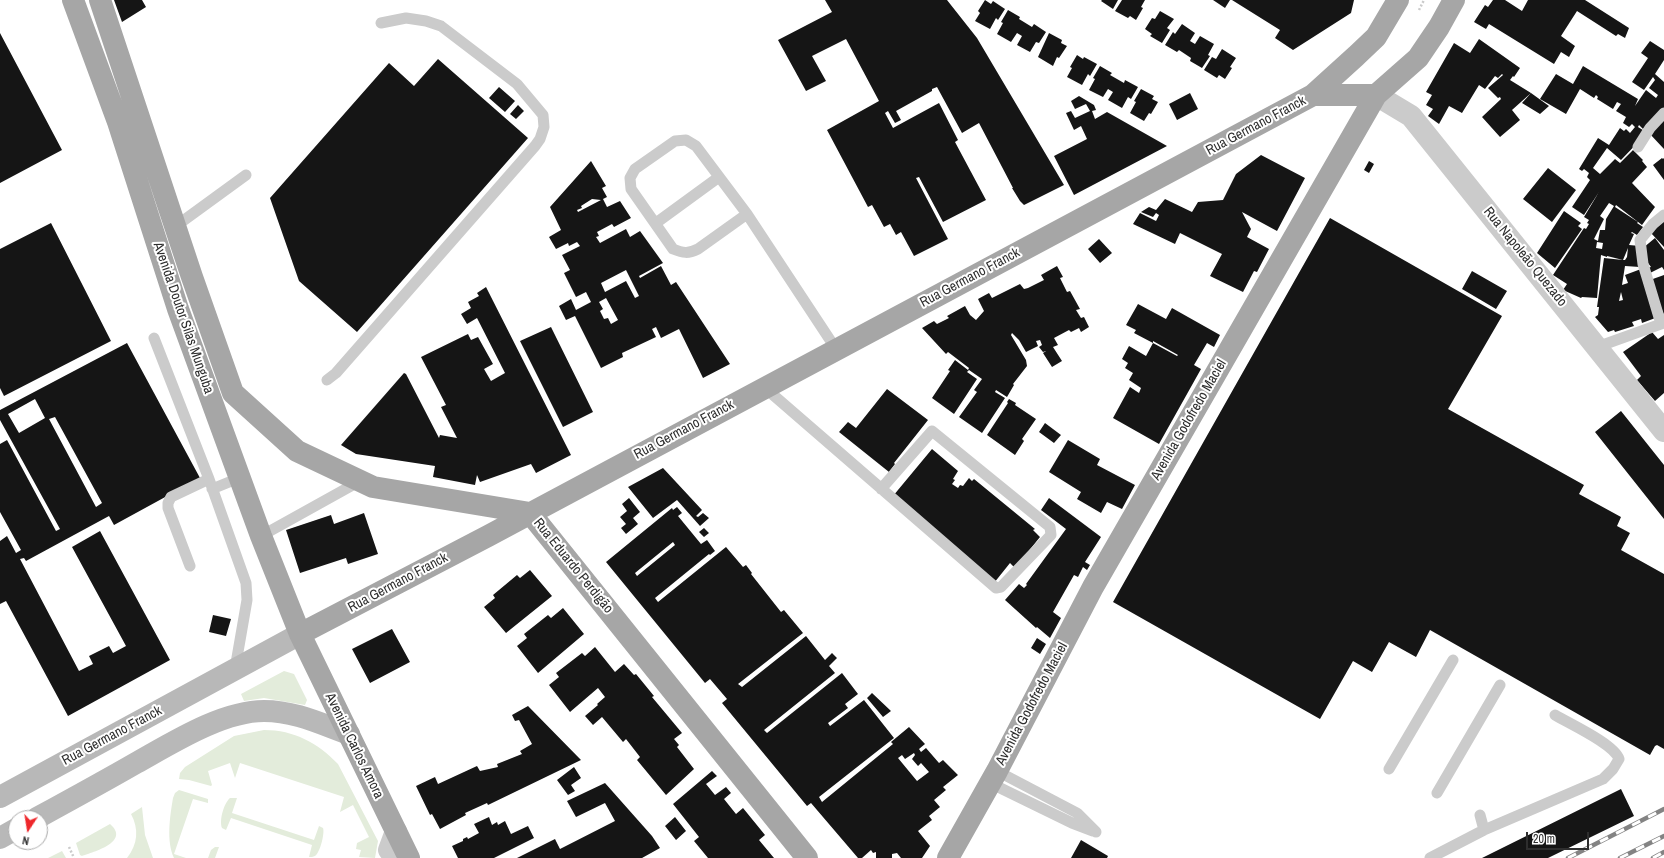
<!DOCTYPE html>
<meta charset="utf-8">
<style>
body{margin:0}
#map{position:relative;width:1664px;height:858px;overflow:hidden;background:#fff;font-family:"Archivo Narrow",sans-serif}
canvas{display:block}
.north{position:absolute;left:8px;top:810px;width:40px;height:40px;box-sizing:border-box;background:#fff;border:1px solid #ababab;border-radius:50%;rotate:192deg;font-size:11px;font-weight:700;line-height:16px;text-align:center;color:#2e2e2e}
.north::after{content:'';display:block;margin:auto;width:14px;height:18px;background:#ee272b;clip-path:polygon(50% 0,100% 100%,50% 72%,0 100%)}
.scale{position:absolute;left:1526px;top:832px;width:63px;height:18px;box-sizing:border-box;border:2px solid #2e2e2e;border-top:0;padding-left:5px;font-size:12px;line-height:14px;white-space:nowrap;color:#2e2e2e;-webkit-text-stroke:3px #fff;paint-order:stroke}
</style>
<div id="map">
<canvas width="1664" height="858"></canvas>
<div class="north">N</div>
<div class="scale">20 m</div>
</div>
<script>
const ctx = document.querySelector('canvas').getContext('2d');
ctx.lineJoin = 'round';
function fill(path, color) { ctx.fillStyle = color; ctx.fill(path, 'evenodd'); }
function strokePath(path, color, width, dash) { ctx.strokeStyle = color; ctx.lineWidth = width; ctx.lineCap = dash ? 'butt' : 'round'; ctx.setLineDash(dash || []); ctx.stroke(path); }
function label(font, color, halo, rows, align = 'center') {
  ctx.font = font + ' "Archivo Narrow",sans-serif'; ctx.lineWidth = 4; ctx.setLineDash([]); ctx.textBaseline = 'middle'; ctx.strokeStyle = halo; ctx.fillStyle = color; for (const [text, x, y, turn = 0] of rows) {
    ctx.save(); ctx.translate(x, y); ctx.rotate((+turn || 0) * Math.PI / 180); ctx.textAlign = isNaN(turn) ? turn : align; if (halo) ctx.strokeText(text, 0, 0); ctx.fillText(text, 0, 0); ctx.restore();
  }
}
fill(new Path2D(`
 M 284,671 L 294,674 L 307,700 L 305,705 L 264,698 L 244,701 L 241,694 Z
 M 264,730 C 294,730 318,743 338,764 L 378,841 L 375,858 L 359,857 L 361,850 L 356,849 L 357,843 L 369,837 L 353,805 L 340,812 L 344,797 L 240,763 L 235,778 L 230,763 L 208,771 L 212,785 L 211,786 L 189,780 L 179,779 L 180,773 L 185,767 L 234,736 Z
 M 179,790 L 208,799 L 208,803 L 193,799 L 174,854 L 186,858 L 174,858 C 166,841 170,816 173,798 L 175,793 Z
 M 230,798 L 237,798 L 232,813 L 314,840 L 319,826 L 323,828 C 325,833 320,853 315,856 C 313,857 311,857 309,857 L 312,845 L 231,818 L 226,830 L 222,828 C 219,820 224,803 230,798 Z
 M 142,807 L 145,835 L 153,858 L 127,858 C 138,844 139,829 131,814 Z
 M 110,824 C 131,842 93,852 82,856 L 80,855 L 76,843 Z
 M 215,847 L 219,847 L 215,858 L 208,858 L 211,850 Z
 M 62,851 L 66,858 L 48,858 Z`), '#e3ecdb');
fill(new Path2D(`
 M 114,0 L 142,0 L 146,7 L 122,22 Z
 M 825,0 L 947,0 L 977,38 L 1064,185 L 1024,205 L 1020,201 L 1012,188 L 1013,188 L 979,123 L 962,133 L 937,87 L 932,89 L 932,91 L 896,111 L 901,120 L 895,123 L 888,111 L 885,113 L 893,128 L 939,103 L 958,140 L 955,142 L 986,200 L 943,222 L 919,177 L 916,178 L 948,239 L 914,256 L 901,232 L 896,235 L 890,224 L 884,227 L 872,205 L 868,207 L 827,130 L 879,101 L 846,39 L 812,56 L 826,81 L 806,91 L 778,40 L 832,12 Z
 M 985,0 L 991,4 L 993,1 L 1005,9 L 998,20 L 996,18 L 990,29 L 975,21 L 980,13 L 978,11 Z
 M 1102,0 L 1118,0 L 1113,9 L 1101,1 Z
 M 1122,0 L 1145,0 L 1141,7 L 1143,8 L 1136,20 L 1130,16 L 1128,18 L 1115,11 Z
 M 1213,0 L 1230,0 L 1225,8 Z
 M 1232,0 L 1354,0 L 1351,13 L 1293,50 L 1275,38 L 1280,30 Z
 M 1493,0 L 1505,0 L 1522,11 L 1528,0 L 1585,0 L 1629,28 L 1625,38 L 1618,34 L 1616,36 L 1577,11 L 1561,36 L 1575,46 L 1569,57 L 1561,52 L 1554,64 L 1489,24 L 1486,29 L 1474,22 L 1485,5 L 1488,7 Z
 M 1008,10 L 1020,17 L 1019,19 L 1032,27 L 1034,24 L 1046,32 L 1039,43 L 1036,42 L 1030,52 L 1017,45 L 1022,36 L 1017,33 L 1011,42 L 997,34 L 1003,23 L 1001,22 Z
 M 1160,11 L 1174,19 L 1167,28 L 1170,30 L 1162,43 L 1150,36 L 1152,34 L 1145,29 L 1152,18 L 1155,19 Z
 M 1182,24 L 1195,33 L 1190,41 L 1195,44 L 1200,36 L 1214,44 L 1208,55 L 1210,56 L 1202,68 L 1190,61 L 1191,58 L 1179,50 L 1177,52 L 1165,45 L 1173,32 L 1175,34 Z
 M 0,33 L 62,150 L 0,183 Z
 M 1049,33 L 1062,40 L 1061,43 L 1067,46 L 1059,58 L 1057,57 L 1053,66 L 1038,57 Z
 M 1479,39 L 1520,68 L 1514,77 L 1513,76 L 1510,80 L 1531,93 L 1512,110 L 1520,120 L 1500,137 L 1482,117 L 1501,99 L 1500,97 L 1498,98 L 1488,88 L 1503,75 L 1502,74 L 1498,78 L 1495,76 L 1485,89 L 1479,85 L 1462,113 L 1449,106 L 1439,124 L 1428,116 L 1433,109 L 1426,105 L 1432,95 L 1426,92 L 1454,43 L 1470,53 Z
 M 1650,41 L 1664,50 L 1664,60 L 1655,74 L 1664,82 L 1664,109 L 1643,129 L 1639,125 L 1638,127 L 1646,132 L 1644,136 L 1621,160 L 1607,148 L 1593,168 L 1600,174 L 1615,159 L 1620,163 L 1633,150 L 1643,160 L 1642,161 L 1647,167 L 1632,183 L 1655,207 L 1642,225 L 1616,205 L 1615,207 L 1638,222 L 1637,223 L 1643,227 L 1637,235 L 1632,232 L 1631,233 L 1634,234 L 1629,245 L 1640,246 L 1640,267 L 1625,266 L 1622,285 L 1628,283 L 1625,275 L 1641,269 L 1658,317 L 1642,323 L 1641,319 L 1632,322 L 1634,326 L 1615,332 L 1614,330 L 1608,332 L 1595,317 L 1598,315 L 1599,307 L 1597,307 L 1604,258 L 1623,260 L 1607,256 L 1607,257 L 1601,255 L 1597,298 L 1582,297 L 1581,298 L 1563,290 L 1567,284 L 1553,275 L 1584,228 L 1586,229 L 1589,224 L 1587,223 L 1589,220 L 1584,217 L 1599,192 L 1584,215 L 1572,207 L 1590,180 L 1587,177 L 1589,173 L 1584,169 L 1582,171 L 1579,169 L 1598,138 L 1609,145 L 1620,128 L 1624,131 L 1626,129 L 1630,133 L 1635,127 L 1632,124 L 1629,127 L 1623,123 L 1626,117 L 1616,111 L 1621,104 L 1617,102 L 1613,109 L 1597,99 L 1598,97 L 1596,95 L 1594,98 L 1580,89 L 1566,114 L 1540,99 L 1556,74 L 1573,84 L 1583,66 L 1638,99 L 1635,106 L 1646,90 L 1656,98 L 1658,95 L 1649,88 L 1655,80 L 1653,77 L 1644,90 L 1632,82 L 1648,58 L 1641,53 ZM 1609,203 L 1614,206 L 1606,219 L 1605,230 L 1600,230 L 1598,241 L 1594,239 L 1604,219 L 1600,216 ZM 1597,242 L 1603,243 L 1602,249 L 1596,248 ZM 1628,248 L 1627,257 L 1625,260 L 1623,260 ZM 1621,292 L 1623,300 L 1619,301 Z
 M 1222,49 L 1236,58 L 1230,67 L 1232,68 L 1225,79 L 1219,75 L 1217,78 L 1204,70 L 1212,57 L 1216,59 Z
 M 1077,55 L 1083,59 L 1084,57 L 1097,64 L 1090,76 L 1088,74 L 1082,85 L 1067,77 L 1072,68 L 1070,67 Z
 M 438,59 L 528,138 L 357,332 L 299,281 L 270,198 L 389,63 L 414,86 Z
 M 1100,66 L 1112,73 L 1110,75 L 1124,83 L 1125,80 L 1138,87 L 1131,99 L 1128,97 L 1122,108 L 1108,100 L 1113,92 L 1108,89 L 1103,97 L 1089,90 L 1095,79 L 1093,78 Z
 M 499,87 L 515,101 L 505,112 L 489,98 Z
 M 1141,89 L 1154,96 L 1152,99 L 1158,102 L 1151,114 L 1149,113 L 1144,121 L 1130,113 L 1136,102 L 1134,101 Z
 M 1190,93 L 1198,109 L 1177,120 L 1169,104 Z
 M 1531,93 L 1549,106 L 1540,114 L 1522,103 Z
 M 1079,96 L 1094,105 L 1096,110 L 1092,111 L 1095,119 L 1107,112 L 1167,146 L 1074,195 L 1054,156 L 1087,139 L 1081,126 L 1074,130 L 1066,113 L 1071,111 L 1075,118 L 1090,111 L 1086,104 L 1075,109 L 1071,101 Z
 M 518,105 L 524,111 L 516,119 L 510,114 Z
 M 1664,117 L 1664,149 L 1649,133 Z
 M 1261,155 L 1305,178 L 1277,231 L 1242,212 L 1251,229 L 1247,237 L 1269,249 L 1257,272 L 1254,271 L 1243,292 L 1210,276 L 1222,254 L 1180,233 L 1175,244 L 1133,224 L 1140,213 L 1156,221 L 1159,215 L 1156,213 L 1153,217 L 1141,212 L 1149,207 L 1156,210 L 1165,199 L 1192,212 L 1198,202 L 1223,200 L 1236,174 Z
 M 1662,158 L 1663,159 L 1664,158 L 1664,180 L 1653,165 Z
 M 591,161 L 606,186 L 602,188 L 607,197 L 603,199 L 607,207 L 620,201 L 631,218 L 614,227 L 612,224 L 597,232 L 599,236 L 596,237 L 600,243 L 626,229 L 630,237 L 640,231 L 663,263 L 639,276 L 640,278 L 661,266 L 671,285 L 676,282 L 730,364 L 703,378 L 679,329 L 661,338 L 656,327 L 652,329 L 656,337 L 622,353 L 623,357 L 601,368 L 575,316 L 566,320 L 559,306 L 571,299 L 576,310 L 591,302 L 586,292 L 576,297 L 564,273 L 570,270 L 562,255 L 580,246 L 577,242 L 569,246 L 568,243 L 556,249 L 549,237 L 561,230 L 550,207 ZM 592,199 L 601,200 L 578,212 L 577,210 L 582,208 L 581,206 ZM 626,270 L 639,296 L 635,298 L 626,281 L 605,292 L 601,283 ZM 606,298 L 618,320 L 611,324 L 608,318 L 604,319 L 600,311 L 603,309 L 599,302 Z
 M 1369,161 L 1374,164 L 1369,173 L 1364,170 Z
 M 1548,168 L 1576,190 L 1552,222 L 1523,199 Z
 M 1564,211 L 1581,223 L 1578,226 L 1582,229 L 1555,268 L 1537,253 Z
 M 1330,218 L 1502,316 L 1448,409 L 1584,485 L 1579,494 L 1621,517 L 1617,526 L 1630,533 L 1621,550 L 1664,574 L 1664,749 L 1657,745 L 1655,746 L 1650,755 L 1430,630 L 1416,657 L 1389,642 L 1372,672 L 1353,661 L 1320,719 L 1113,602 Z
 M 1664,221 L 1664,247 L 1651,233 Z
 M 51,223 L 111,341 L 4,396 L 0,388 L 0,249 Z
 M 1655,238 L 1664,250 L 1664,270 L 1662,267 L 1648,274 L 1647,268 L 1651,267 L 1645,259 L 1643,248 Z
 M 1099,239 L 1112,253 L 1100,263 L 1088,249 Z
 M 1057,266 L 1063,277 L 1060,278 L 1067,292 L 1070,291 L 1080,309 L 1076,310 L 1081,318 L 1084,317 L 1089,327 L 1081,332 L 1079,328 L 1071,332 L 1069,330 L 1054,338 L 1058,345 L 1053,347 L 1062,361 L 1052,367 L 1043,353 L 1046,351 L 1043,352 L 1039,347 L 1042,345 L 1040,340 L 1036,341 L 1038,346 L 1026,352 L 1019,340 L 1012,333 L 1011,335 L 1026,360 L 1027,366 L 1013,384 L 1014,385 L 1007,397 L 996,390 L 995,392 L 1005,398 L 982,433 L 959,417 L 977,392 L 974,390 L 982,379 L 969,370 L 967,372 L 977,379 L 954,414 L 932,398 L 950,371 L 948,370 L 955,360 L 968,370 L 969,368 L 948,352 L 946,354 L 922,328 L 934,321 L 937,324 L 949,318 L 947,316 L 965,306 L 970,315 L 976,320 L 984,311 L 978,299 L 989,293 L 992,298 L 1020,284 L 1024,289 L 1028,288 L 1044,280 L 1041,275 Z
 M 1472,271 L 1507,291 L 1496,309 L 1462,289 Z
 M 1664,275 L 1664,315 L 1650,280 Z
 M 486,287 L 571,455 L 536,473 L 531,464 L 480,482 L 477,475 L 475,485 L 433,477 L 435,466 L 356,454 L 341,445 L 404,373 L 406,374 L 439,438 L 440,435 L 457,438 L 441,407 L 446,405 L 421,357 L 468,334 L 471,340 L 478,337 L 493,364 L 484,369 L 491,381 L 505,373 L 477,318 L 467,324 L 461,314 L 471,308 L 468,302 L 479,296 L 477,293 Z
 M 1138,304 L 1166,319 L 1172,308 L 1220,335 L 1214,347 L 1207,343 L 1194,365 L 1201,369 L 1159,444 L 1113,418 L 1130,387 L 1139,393 L 1141,388 L 1129,380 L 1133,373 L 1125,368 L 1128,363 L 1122,359 L 1129,346 L 1146,356 L 1153,343 L 1177,356 L 1178,355 L 1153,341 L 1153,343 L 1134,333 L 1136,330 L 1126,325 Z
 M 551,327 L 593,412 L 563,427 L 520,341 Z
 M 1652,332 L 1658,339 L 1664,335 L 1664,393 L 1655,401 L 1637,380 L 1641,376 L 1623,352 Z
 M 127,343 L 200,478 L 114,525 L 109,516 L 26,561 L 24,558 L 20,559 L 79,671 L 93,664 L 89,656 L 109,646 L 113,653 L 126,646 L 72,547 L 100,531 L 170,660 L 68,716 L 6,601 L 0,604 L 0,541 L 7,536 L 16,553 L 21,550 L 0,512 L 0,444 L 7,440 L 56,531 L 60,529 L 0,420 L 0,410 ZM 35,399 L 45,418 L 19,433 L 8,414 ZM 55,417 L 102,503 L 96,507 L 49,419 Z
 M 887,389 L 928,420 L 894,463 L 895,464 L 889,472 L 839,432 L 848,422 L 856,428 Z
 M 1009,399 L 1016,403 L 1015,405 L 1036,419 L 1022,439 L 1024,441 L 1015,455 L 987,435 L 1008,403 L 1007,402 Z
 M 1621,411 L 1664,465 L 1664,519 L 1595,432 Z
 M 1045,423 L 1061,435 L 1054,443 L 1039,432 Z
 M 1068,440 L 1100,459 L 1097,465 L 1135,485 L 1122,509 L 1107,502 L 1101,513 L 1077,499 L 1081,492 L 1049,472 Z
 M 932,449 L 958,471 L 953,479 L 955,480 L 952,484 L 958,488 L 960,485 L 963,486 L 969,478 L 972,481 L 974,479 L 1035,529 L 1033,530 L 1040,537 L 1015,568 L 1010,563 L 994,583 L 893,496 Z
 M 663,468 L 702,510 L 696,516 L 698,517 L 703,513 L 709,518 L 700,526 L 677,500 L 653,518 L 628,487 Z
 M 629,498 L 640,512 L 633,518 L 638,524 L 626,534 L 621,528 L 626,524 L 620,517 L 627,511 L 622,504 Z
 M 1049,498 L 1101,537 L 1085,562 L 1090,565 L 1087,570 L 1083,567 L 1078,577 L 1074,575 L 1053,612 L 1061,618 L 1050,638 L 1037,627 L 1036,628 L 1005,600 L 1019,584 L 1024,588 L 1027,585 L 1026,584 L 1066,529 L 1041,510 Z
 M 677,507 L 682,513 L 678,516 L 701,544 L 707,540 L 715,551 L 710,555 L 709,554 L 655,598 L 658,602 L 726,547 L 743,567 L 746,565 L 752,573 L 751,574 L 781,612 L 784,610 L 803,633 L 738,684 L 742,687 L 806,636 L 825,660 L 832,653 L 837,658 L 829,666 L 835,673 L 764,730 L 767,733 L 842,673 L 858,694 L 845,704 L 848,708 L 828,723 L 830,726 L 864,700 L 894,738 L 819,797 L 822,802 L 893,744 L 891,742 L 909,727 L 925,744 L 919,749 L 921,752 L 926,748 L 939,763 L 943,760 L 958,775 L 943,787 L 946,790 L 934,800 L 940,807 L 929,816 L 932,820 L 918,831 L 930,846 L 922,858 L 901,858 L 897,853 L 892,854 L 892,858 L 876,858 L 876,852 L 873,853 L 871,850 L 862,858 L 858,858 L 811,803 L 807,806 L 722,703 L 727,699 L 710,679 L 705,683 L 606,562 L 672,508 L 673,510 ZM 673,542 L 675,545 L 637,576 L 635,573 ZM 914,753 L 915,755 L 912,759 L 918,766 L 921,763 L 929,772 L 917,781 L 898,758 L 902,755 L 905,759 Z
 M 364,513 L 378,554 L 348,564 L 346,558 L 300,573 L 286,530 L 331,515 L 334,524 Z
 M 704,528 L 709,533 L 704,537 L 699,532 Z
 M 530,570 L 552,596 L 506,633 L 484,607 L 495,598 L 493,595 L 517,575 L 520,578 Z
 M 563,608 L 584,634 L 538,673 L 517,646 L 527,638 L 524,634 L 548,615 L 551,618 Z
 M 213,615 L 231,619 L 226,636 L 209,632 Z
 M 392,629 L 410,662 L 370,683 L 352,649 Z
 M 1037,638 L 1046,644 L 1040,654 L 1031,648 Z
 M 595,647 L 615,672 L 624,664 L 634,675 L 636,674 L 654,696 L 652,697 L 682,733 L 674,739 L 679,745 L 677,747 L 694,769 L 666,795 L 637,760 L 640,757 L 626,739 L 623,742 L 602,717 L 593,725 L 585,716 L 598,705 L 597,704 L 605,697 L 598,688 L 570,712 L 549,685 L 559,677 L 556,673 L 582,653 L 585,656 Z
 M 872,693 L 891,711 L 883,717 L 867,698 Z
 M 528,706 L 581,760 L 488,805 L 487,803 L 465,813 L 466,815 L 440,829 L 432,814 L 430,815 L 416,786 L 435,777 L 438,784 L 477,766 L 480,771 L 498,767 L 497,764 L 522,754 L 520,751 L 532,744 L 519,720 L 515,721 L 512,715 Z
 M 574,767 L 581,778 L 571,785 L 575,791 L 568,795 L 557,780 Z
 M 712,771 L 717,776 L 706,784 L 715,795 L 726,787 L 731,793 L 724,799 L 736,814 L 743,808 L 765,835 L 759,840 L 774,858 L 708,858 L 694,841 L 699,837 L 673,804 Z
 M 605,783 L 652,836 L 660,848 L 642,858 L 517,858 L 555,839 L 560,849 L 615,821 L 605,803 L 576,817 L 567,801 Z
 M 1621,789 L 1634,816 L 1548,858 L 1482,858 Z
 M 489,817 L 492,825 L 497,822 L 498,825 L 505,821 L 511,834 L 528,826 L 534,838 L 494,858 L 458,858 L 452,846 L 463,841 L 463,839 L 467,837 L 468,839 L 479,833 L 474,824 Z
 M 675,817 L 686,831 L 676,840 L 665,826 Z
 M 1081,840 L 1108,856 L 1107,858 L 1071,858 Z`), '#151515');
strokePath(new Path2D(`
 M 1419,10 L 1424,0
 M 69,847 L 74,858`), '#cbcbcb', 2.5, [2, 2]);
strokePath(new Path2D(`
 M 1638,147 L 1650,128 L 1664,113
 M 747,214 L 698,249 C 688,254 683,253 673,249 L 631,189 L 630,178 L 635,169 L 675,141 L 686,140 L 696,146 L 747,214 L 836,349
 M 656,223 L 719,177
 M 176,226 L 246,175
 M 1661,324 L 1643,264 L 1640,240 L 1653,224 L 1664,215
 M 154,338 L 209,479 L 246,583 L 247,600 L 235,669
 M 1597,347 L 1664,323
 M 327,380 L 336,373 L 535,146 L 540,139 L 544,127 L 543,115 L 517,84 L 441,26 L 426,21 L 406,18 L 381,23
 M 764,387 L 996,588 L 1001,587 L 1051,535 L 1050,527 L 932,431 L 881,489
 M 212,489 L 239,478
 M 261,536 L 360,481
 M 190,566 L 168,508 L 168,503 L 171,497 L 209,479
 M 1389,769 L 1453,660
 M 997,771 L 1077,813 L 1096,832
 M 990,783 L 1072,823 L 1093,831
 M 1437,793 L 1500,685
 M 1480,815 L 1484,830
 M 1430,858 L 1484,830 L 1603,779 L 1613,769 L 1619,759 C 1614,744 1570,724 1555,715`), '#cbcbcb', 11);
strokePath(new Path2D(`
 M 1376,95 L 1411,116 L 1664,431
 M 389,850 L 396,831`), '#cbcbcb', 22);
strokePath(new Path2D(`
 M 0,797 L 300,634
 M 37,818 C 70,800 103,782 136,763 C 172,743 222,711 264,711 C 295,711 321,724 349,734
 M 0,838 L 16,829`), '#b8b8b8', 22);
strokePath(new Path2D(`
 M 73,0 L 118,122 L 178,309 L 261,536 L 300,634 L 409,858
 M 100,0 L 192,277 L 233,393 L 297,451 L 373,487 L 530,513 L 807,858
 M 1313,95 L 1356,56 L 1376,37 L 1398,0
 M 300,634 L 488,536 L 1313,95 L 1376,95
 M 948,858 L 997,771 L 1093,587 L 1376,95 L 1418,58 L 1439,27 L 1454,0`), '#a6a6a6', 22);
const rail = new Path2D(`
 M 1568,858 L 1664,809
 M 1620,858 L 1664,836
 M 1653,858 L 1664,852`);
strokePath(rail, '#838383', 4.5);
strokePath(rail, '#fff', 3, [9]);
label('14px', '#2e2e2e', '#fff', [
 ["Rua Germano Franck",1256,126,-28],
 ["Rua Napoleão Quezado",1525,257,51],
 ["Rua Germano Franck",970,278,-28],
 ["Avenida Doutor Silas Munguba",183,318,71],
 ["Avenida Godofredo Maciel",1189,420,-60],
 ["Rua Germano Franck",684,430,-28],
 ["Rua Eduardo Perdigão",573,566,51],
 ["Rua Germano Franck",398,583,-28],
 ["Avenida Godofredo Maciel",1032,704,-62],
 ["Rua Germano Franck",112,736,-28],
 ["Avenida Carlos Amora",354,746,64]
]);
</script>
